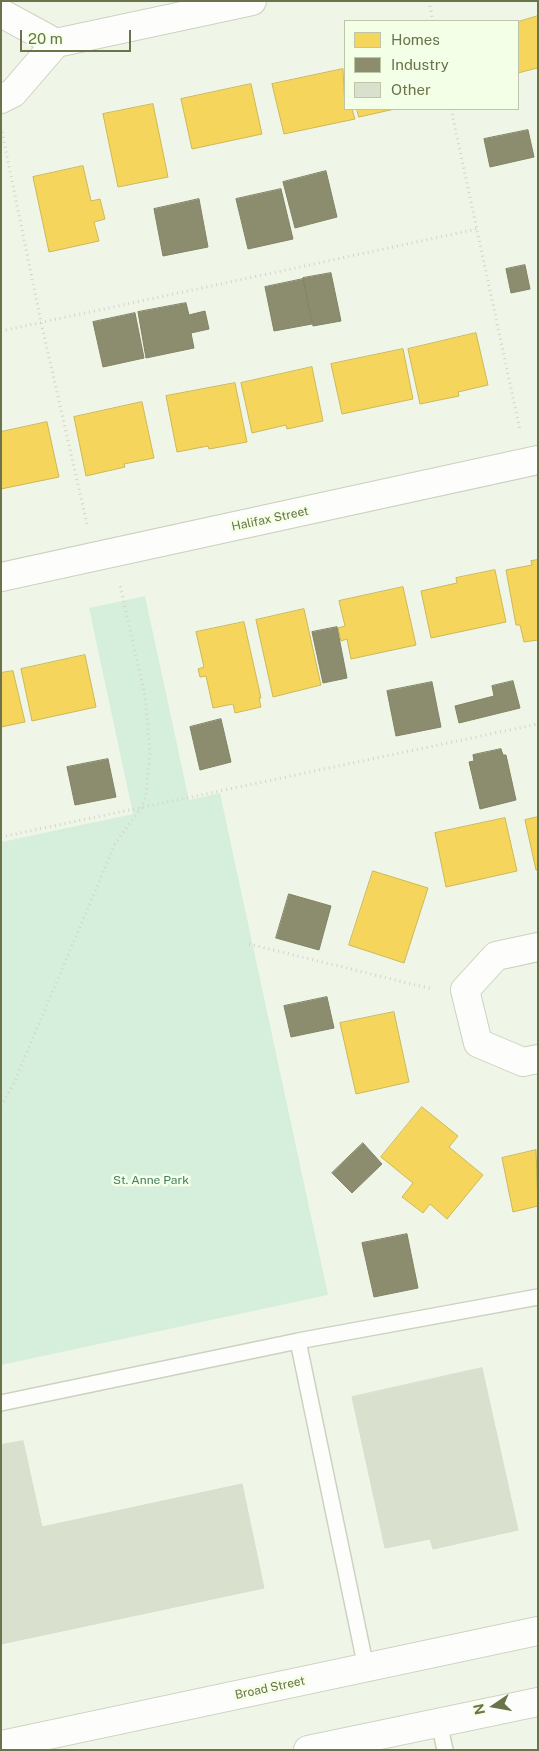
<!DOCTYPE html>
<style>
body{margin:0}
#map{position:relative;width:539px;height:1751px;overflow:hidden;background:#eff6e8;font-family:"Public Sans",sans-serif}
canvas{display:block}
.frame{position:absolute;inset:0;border:2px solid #6a7349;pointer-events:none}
.legend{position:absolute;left:344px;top:20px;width:175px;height:90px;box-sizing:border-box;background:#f4ffe7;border:1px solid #bdc7a8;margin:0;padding:6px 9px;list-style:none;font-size:15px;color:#6a7349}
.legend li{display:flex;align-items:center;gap:10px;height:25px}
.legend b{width:25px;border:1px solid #bdc7a8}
.north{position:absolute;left:469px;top:1681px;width:50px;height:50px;-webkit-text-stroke:4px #f4ffe7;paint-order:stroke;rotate:258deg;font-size:14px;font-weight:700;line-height:20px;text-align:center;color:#6a7349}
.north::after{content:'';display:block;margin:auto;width:18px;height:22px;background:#6a7349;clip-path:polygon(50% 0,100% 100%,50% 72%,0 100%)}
.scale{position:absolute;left:20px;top:30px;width:111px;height:22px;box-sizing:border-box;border:2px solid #6a7349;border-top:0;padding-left:6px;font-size:15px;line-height:18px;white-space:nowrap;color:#6a7349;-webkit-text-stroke:4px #f4ffe7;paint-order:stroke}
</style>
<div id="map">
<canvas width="539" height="1751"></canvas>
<div class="frame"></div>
<ul class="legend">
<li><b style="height:14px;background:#f6d55c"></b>Homes</li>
<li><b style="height:14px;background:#8c8c6e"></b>Industry</li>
<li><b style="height:14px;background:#d9e0cd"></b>Other</li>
</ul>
<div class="north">N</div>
<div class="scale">20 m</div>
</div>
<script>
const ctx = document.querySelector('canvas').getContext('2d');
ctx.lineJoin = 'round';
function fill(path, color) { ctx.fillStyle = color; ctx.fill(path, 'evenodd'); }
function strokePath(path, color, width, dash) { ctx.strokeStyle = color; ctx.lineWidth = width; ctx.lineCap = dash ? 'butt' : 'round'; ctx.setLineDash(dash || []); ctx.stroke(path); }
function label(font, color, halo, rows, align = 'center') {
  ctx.font = font + ' "Public Sans",sans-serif'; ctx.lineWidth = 5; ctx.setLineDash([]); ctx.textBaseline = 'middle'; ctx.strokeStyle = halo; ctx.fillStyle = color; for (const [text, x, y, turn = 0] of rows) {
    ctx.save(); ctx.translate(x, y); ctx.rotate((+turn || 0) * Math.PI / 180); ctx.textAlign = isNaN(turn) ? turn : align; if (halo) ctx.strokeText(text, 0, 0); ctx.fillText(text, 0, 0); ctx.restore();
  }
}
fill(new Path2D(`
 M 145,596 L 189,800 L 220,793 L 328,1295 L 1,1365 L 1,842 L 133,814 L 89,608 Z`), '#d6efdc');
const homes = new Path2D(`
 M 538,16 L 538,72 L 537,68 L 518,73 L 518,22 Z
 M 343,69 L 345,109 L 352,109 L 355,119 L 284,134 L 272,84 Z
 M 251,84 L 262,134 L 192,149 L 181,99 Z
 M 153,104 L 168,177 L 118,187 L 103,114 Z
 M 357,109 L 395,109 L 359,117 Z
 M 83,166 L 91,201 L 100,199 L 105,219 L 94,222 L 99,241 L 49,252 L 33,177 Z
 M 476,333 L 488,385 L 458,392 L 459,396 L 420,404 L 408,349 Z
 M 403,349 L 413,399 L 342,414 L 331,364 Z
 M 312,367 L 323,421 L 287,429 L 286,425 L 252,433 L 241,383 Z
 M 235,383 L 247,442 L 209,449 L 208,446 L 177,452 L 166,396 Z
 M 142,402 L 154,458 L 124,464 L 125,467 L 86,476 L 74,417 Z
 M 47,422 L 59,477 L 1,489 L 1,432 Z
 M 538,560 L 538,640 L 524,642 L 520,625 L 516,625 L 506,570 L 532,565 L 531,561 Z
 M 495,570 L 506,622 L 431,638 L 421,591 L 457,583 L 456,578 Z
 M 403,587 L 416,645 L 351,659 L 347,639 L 341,641 L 338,628 L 345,626 L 339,601 Z
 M 304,609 L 321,685 L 273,697 L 256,620 Z
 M 244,622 L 261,698 L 259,698 L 261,707 L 235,713 L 233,704 L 213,708 L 206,676 L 200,677 L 198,669 L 204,667 L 196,632 Z
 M 85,655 L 96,707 L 32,721 L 21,669 Z
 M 13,671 L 25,722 L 1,727 L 1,673 Z
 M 538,817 L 538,870 L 536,870 L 525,820 Z
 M 505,818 L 517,871 L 446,887 L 435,833 Z
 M 373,871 L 428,888 L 404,963 L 349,945 Z
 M 394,1012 L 409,1082 L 356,1094 L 340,1023 Z
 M 422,1107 L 458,1136 L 449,1147 L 483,1175 L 447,1219 L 430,1204 L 423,1213 L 402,1197 L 413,1183 L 381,1157 Z
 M 536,1150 L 538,1206 L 513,1212 L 502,1158 Z`);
fill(homes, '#f6d55c');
strokePath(homes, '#ccb856', 1);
const industry = new Path2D(`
 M 528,130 L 534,157 L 490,167 L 484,139 Z
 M 326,171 L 337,217 L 295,228 L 283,182 Z
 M 281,189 L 293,239 L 248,249 L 236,199 Z
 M 199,199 L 208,247 L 163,256 L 154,209 Z
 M 525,265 L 530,289 L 511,293 L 506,269 Z
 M 331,273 L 341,321 L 313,326 L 303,278 Z
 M 303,279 L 312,324 L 274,331 L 265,287 Z
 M 186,303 L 189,315 L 205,311 L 209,329 L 191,333 L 194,348 L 146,358 L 138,312 Z
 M 135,313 L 144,358 L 103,367 L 93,322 Z
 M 337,627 L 347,678 L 323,683 L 312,632 Z
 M 513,681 L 520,708 L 459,723 L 455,706 L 494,696 L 492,686 Z
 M 432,682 L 441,727 L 396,736 L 387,691 Z
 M 221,719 L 231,762 L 200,770 L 190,727 Z
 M 501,749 L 503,755 L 506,755 L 516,800 L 480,809 L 469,762 L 474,761 L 473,755 Z
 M 108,759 L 116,797 L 75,805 L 67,767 Z
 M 289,894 L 331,906 L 319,950 L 276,938 Z
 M 327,997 L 334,1028 L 291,1037 L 284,1006 Z
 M 363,1143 L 382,1164 L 352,1193 L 332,1173 Z
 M 407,1234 L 418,1288 L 374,1297 L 362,1243 Z`);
fill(industry, '#8c8c6e');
strokePath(industry, '#828463', 1);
const building = new Path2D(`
 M 482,1368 L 518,1530 L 433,1549 L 430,1539 L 385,1548 L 352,1397 Z
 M 23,1441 L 42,1527 L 242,1484 L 264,1588 L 1,1644 L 1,1445 Z`);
fill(building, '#d9e0cd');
strokePath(building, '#d8deca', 1);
const lane = new Path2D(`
 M 1,1403 L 298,1341
 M 366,1668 L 298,1341 L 538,1297
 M 439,1722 L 445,1750`);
const street = new Path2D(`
 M 1,13 L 56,43
 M 1,99 L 13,93 L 56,43 L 252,1
 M 1,577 L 538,460
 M 538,947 L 496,956 L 465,990 L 478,1043 L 523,1062 L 538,1059`);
const secondary = new Path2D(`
 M 1,1745 L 538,1631
 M 308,1750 L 538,1702`);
strokePath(lane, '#ccd2c0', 18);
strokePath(street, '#ccd2c0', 30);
strokePath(secondary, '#ced4c1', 30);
strokePath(new Path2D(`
 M 429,1 L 433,21
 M 451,109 L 520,430
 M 2,132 L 41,322 L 87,524
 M 1,331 L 477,229
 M 1,837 L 538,724
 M 249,944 L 432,989
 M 1,1106 L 13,1085 L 115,844 L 141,808 L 146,796 L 150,752 L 145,696 L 120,585`), '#d1d5c6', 3, [1, 4]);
strokePath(lane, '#fdfefc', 15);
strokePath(street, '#fdfefc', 28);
strokePath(secondary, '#fdfefc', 28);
label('12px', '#6a7349', '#f4ffe7', [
 ["Halifax Street",270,519,-12],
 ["Broad Street",270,1688,-12]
]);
label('12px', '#437e64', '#f4ffe7', [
 ["St. Anne Park",151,1180]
]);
</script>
